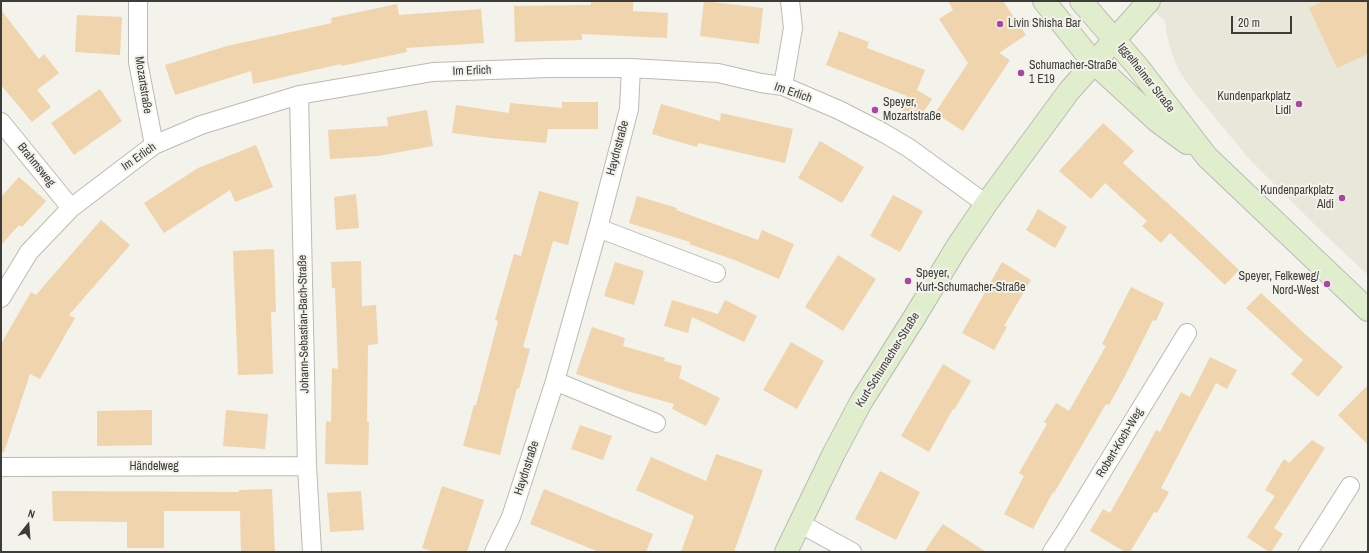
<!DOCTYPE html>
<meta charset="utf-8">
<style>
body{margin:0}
#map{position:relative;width:1369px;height:553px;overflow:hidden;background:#f3f2eb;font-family:"Archivo Narrow",sans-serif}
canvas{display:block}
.frame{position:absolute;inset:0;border:2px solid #3c3c39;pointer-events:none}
.north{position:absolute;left:8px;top:505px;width:40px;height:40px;-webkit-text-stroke:3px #f3f2eb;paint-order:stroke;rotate:17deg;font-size:11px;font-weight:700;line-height:16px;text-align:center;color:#3c3c39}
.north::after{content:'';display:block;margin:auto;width:14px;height:18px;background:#3c3c39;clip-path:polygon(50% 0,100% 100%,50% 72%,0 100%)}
.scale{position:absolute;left:1231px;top:16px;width:61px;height:18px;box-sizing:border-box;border:2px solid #3c3c39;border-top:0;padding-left:5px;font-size:12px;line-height:14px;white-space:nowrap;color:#3c3c39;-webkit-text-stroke:3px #f3f2eb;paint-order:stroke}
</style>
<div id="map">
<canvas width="1369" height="553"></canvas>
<div class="frame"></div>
<div class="north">N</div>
<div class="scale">20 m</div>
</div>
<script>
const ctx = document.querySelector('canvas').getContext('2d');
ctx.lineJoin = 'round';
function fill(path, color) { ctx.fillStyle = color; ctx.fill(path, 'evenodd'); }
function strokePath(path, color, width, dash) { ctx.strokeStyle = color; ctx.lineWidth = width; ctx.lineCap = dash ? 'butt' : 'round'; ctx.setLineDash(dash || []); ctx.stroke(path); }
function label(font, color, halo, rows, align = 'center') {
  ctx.font = font + ' "Archivo Narrow",sans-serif'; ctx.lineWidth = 4; ctx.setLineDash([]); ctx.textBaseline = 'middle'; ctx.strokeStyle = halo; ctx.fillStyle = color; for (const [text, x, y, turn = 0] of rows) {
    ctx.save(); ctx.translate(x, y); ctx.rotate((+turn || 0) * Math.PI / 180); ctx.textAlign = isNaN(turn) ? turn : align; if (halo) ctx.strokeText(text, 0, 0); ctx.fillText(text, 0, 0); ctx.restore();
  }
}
fill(new Path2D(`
 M 1144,1 L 1368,1 L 1368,275 L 1322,232 L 1251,161 L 1193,91 L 1178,69 L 1171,51 L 1167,35 L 1165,21 Z`), '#e8e7d9');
fill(new Path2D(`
 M 591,1 L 633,1 L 633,11 L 668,13 L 667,38 L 582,34 L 582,40 L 515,42 L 514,6 L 591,5 Z
 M 704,1 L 763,8 L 759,44 L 700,36 Z
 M 948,1 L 1003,1 L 1026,35 L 999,53 L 1010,60 L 963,131 L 935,113 L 968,63 L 939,19 L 953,10 Z
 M 1323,1 L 1368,1 L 1368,54 L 1337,68 L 1309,8 Z
 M 397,4 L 399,15 L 481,9 L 484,43 L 406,48 L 407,52 L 341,66 L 341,64 L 253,84 L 251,71 L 175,95 L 165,65 L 227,46 L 332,23 L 331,18 Z
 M 1,10 L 39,59 L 44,54 L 59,73 L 37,90 L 51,107 L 32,122 L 1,85 Z
 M 77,15 L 122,17 L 120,55 L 75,52 Z
 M 839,31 L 869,42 L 867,48 L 925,70 L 917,90 L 932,99 L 918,120 L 899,108 L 907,96 L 826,65 Z
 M 100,89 L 122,121 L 74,155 L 51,123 Z
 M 562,102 L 598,102 L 598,129 L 548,129 L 546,143 L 491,138 L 452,133 L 456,105 L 509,113 L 510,103 L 562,108 Z
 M 661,104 L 720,121 L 721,113 L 793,129 L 785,163 L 698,143 L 697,147 L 652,134 Z
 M 427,110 L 433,146 L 378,156 L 330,159 L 328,130 L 388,126 L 387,117 Z
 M 1103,123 L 1134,151 L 1123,163 L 1184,218 L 1239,270 L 1225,285 L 1170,233 L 1161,243 L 1142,226 L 1147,221 L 1105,183 L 1091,199 L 1059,171 Z
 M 820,141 L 864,167 L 842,203 L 798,178 Z
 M 256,145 L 273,187 L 235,202 L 230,190 L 164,233 L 144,203 L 198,168 Z
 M 19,177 L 46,201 L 22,227 L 19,225 L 1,245 L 1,197 Z
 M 539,191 L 579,202 L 568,245 L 553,241 L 523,347 L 530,349 L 519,389 L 517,388 L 500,455 L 463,446 L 474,405 L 476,405 L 498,321 L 495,320 L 514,254 L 521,256 Z
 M 356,194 L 359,228 L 336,230 L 334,197 Z
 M 893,195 L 923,211 L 900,252 L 870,236 Z
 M 637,196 L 677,208 L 676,210 L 758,240 L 762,230 L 794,244 L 779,279 L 737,261 L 689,244 L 690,242 L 629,223 Z
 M 1038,209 L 1067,227 L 1055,248 L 1026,230 Z
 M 101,220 L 130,245 L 69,315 L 75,318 L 40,379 L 30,374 L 4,452 L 1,452 L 1,344 L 31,292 L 36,295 Z
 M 274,249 L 276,312 L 271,312 L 273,374 L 238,375 L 233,251 Z
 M 838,255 L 876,279 L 843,331 L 805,307 Z
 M 361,261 L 362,306 L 376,305 L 378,344 L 368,345 L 367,422 L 369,422 L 368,465 L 325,464 L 326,421 L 331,422 L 332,368 L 338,369 L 335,288 L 332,288 L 331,262 Z
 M 615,262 L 644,271 L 634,305 L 604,296 Z
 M 1002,262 L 1031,280 L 1004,326 L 1007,327 L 994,350 L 962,333 Z
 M 1131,287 L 1164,303 L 1156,321 L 1153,320 L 1125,376 L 1109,405 L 1106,404 L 1054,493 L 1053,492 L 1033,529 L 1004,514 L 1024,476 L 1019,473 L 1047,424 L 1044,422 L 1056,403 L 1069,411 L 1106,346 L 1102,344 Z
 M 1261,293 L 1305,334 L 1343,367 L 1318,397 L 1291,374 L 1303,360 L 1246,308 Z
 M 672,300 L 718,314 L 725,300 L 757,316 L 744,342 L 692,317 L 688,333 L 664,326 Z
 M 592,327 L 625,338 L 623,346 L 665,358 L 664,361 L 682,366 L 679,378 L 720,398 L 706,426 L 672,409 L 674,404 L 627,391 L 576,374 Z
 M 791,342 L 824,361 L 797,409 L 763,390 Z
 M 1210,357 L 1237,370 L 1227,389 L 1216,383 L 1161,488 L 1169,492 L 1157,513 L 1154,512 L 1130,552 L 1125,552 L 1090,531 L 1103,509 L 1110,513 L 1145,451 L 1156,430 L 1160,432 L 1181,392 L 1190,397 Z
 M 943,364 L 971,381 L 954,410 L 953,409 L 929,452 L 901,436 Z
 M 1368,385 L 1368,445 L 1338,415 Z
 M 152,410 L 152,445 L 97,446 L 97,411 Z
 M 226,410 L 268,414 L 265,449 L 223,446 Z
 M 580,425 L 612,436 L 603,460 L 571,449 Z
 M 1312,440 L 1325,448 L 1274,528 L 1283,534 L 1271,552 L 1269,552 L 1247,537 L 1275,496 L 1265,490 L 1284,459 L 1289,463 Z
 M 716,454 L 763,470 L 734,552 L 681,552 L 694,516 L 636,490 L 651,457 L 706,481 Z
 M 880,471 L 920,492 L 896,540 L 855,519 Z
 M 442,486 L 484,500 L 467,552 L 434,552 L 422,548 Z
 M 272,489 L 275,552 L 241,552 L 240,511 L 164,511 L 164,548 L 127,548 L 127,522 L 53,521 L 52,491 L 239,492 L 239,490 Z
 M 544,489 L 653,534 L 646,552 L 599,552 L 530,524 Z
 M 361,491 L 364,530 L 330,532 L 327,493 Z
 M 943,524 L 986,552 L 924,552 Z`), '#f0d4ad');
const minor = new Path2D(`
 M 138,1 L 138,62 L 154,145
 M 783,86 L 793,28 L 790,1
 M 299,95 L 307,466 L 312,552
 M 1,122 L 71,208
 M 598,228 L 716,273
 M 1,298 L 29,252 L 71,208 L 154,145 L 201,125 L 299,95 L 433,72 L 549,68 L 631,68 L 718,73 L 761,83 L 783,86 L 839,110 L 882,132 L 909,148 L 986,204
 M 555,381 L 656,423
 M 1,467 L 307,466
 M 799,523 L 852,552
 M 494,552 L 511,517 L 555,381 L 598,228 L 629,109 L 631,68
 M 1052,552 L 1067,529 L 1187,333
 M 1308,552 L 1350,486`);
const secondary = new Path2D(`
 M 1044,1 L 1093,62 L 1157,121 L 1187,143
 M 1081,1 L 1138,67 L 1207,157 L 1368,310
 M 786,552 L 834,453 L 861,402 L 914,318 L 957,247 L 986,204 L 1069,91 L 1149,1`);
strokePath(minor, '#bbbab3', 20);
strokePath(secondary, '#bbbab3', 24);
strokePath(minor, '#fff', 18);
strokePath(secondary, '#e0eece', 22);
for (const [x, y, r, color] of [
 [1000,24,4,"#ac44a6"],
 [1021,73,4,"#ac44a6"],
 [1299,104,4,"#ac44a6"],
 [875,110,4,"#ac44a6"],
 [1342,198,4,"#ac44a6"],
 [908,281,4,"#ac44a6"],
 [1327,284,4,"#ac44a6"]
]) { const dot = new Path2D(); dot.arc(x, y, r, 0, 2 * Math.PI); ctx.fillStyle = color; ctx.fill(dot); strokePath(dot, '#f3f2eb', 1.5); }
label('12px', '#3c3c39', '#f3f2eb', [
 ["Livin Shisha Bar",1008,24],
 ["Schumacher-Straße",1029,66],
 ["1 E19",1029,80],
 ["Kundenparkplatz",1291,97,"right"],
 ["Lidl",1291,111,"right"],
 ["Speyer,",883,103],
 ["Mozartstraße",883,117],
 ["Kundenparkplatz",1334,191,"right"],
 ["Aldi",1334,205,"right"],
 ["Speyer,",916,274],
 ["Kurt-Schumacher-Straße",916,288],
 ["Speyer, Felkeweg/",1319,277,"right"],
 ["Nord-West",1319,291,"right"]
], 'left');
label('12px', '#3c3c39', '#f3f2eb', [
 ["Im Erlich",472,71,-2],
 ["Iggelheimer Straße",1146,78,52],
 ["Mozartstraße",143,85,81],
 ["Im Erlich",793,93,19],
 ["Haydnstraße",618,148,-75],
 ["Im Erlich",139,157,-35],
 ["Brahmsweg",36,165,51],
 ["Johann-Sebastian-Bach-Straße",304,324,-91],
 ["Kurt-Schumacher-Straße",888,360,-58],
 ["Robert-Koch-Weg",1120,443,-59],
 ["Händelweg",154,467],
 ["Haydnstraße",527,468,-72]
]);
</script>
